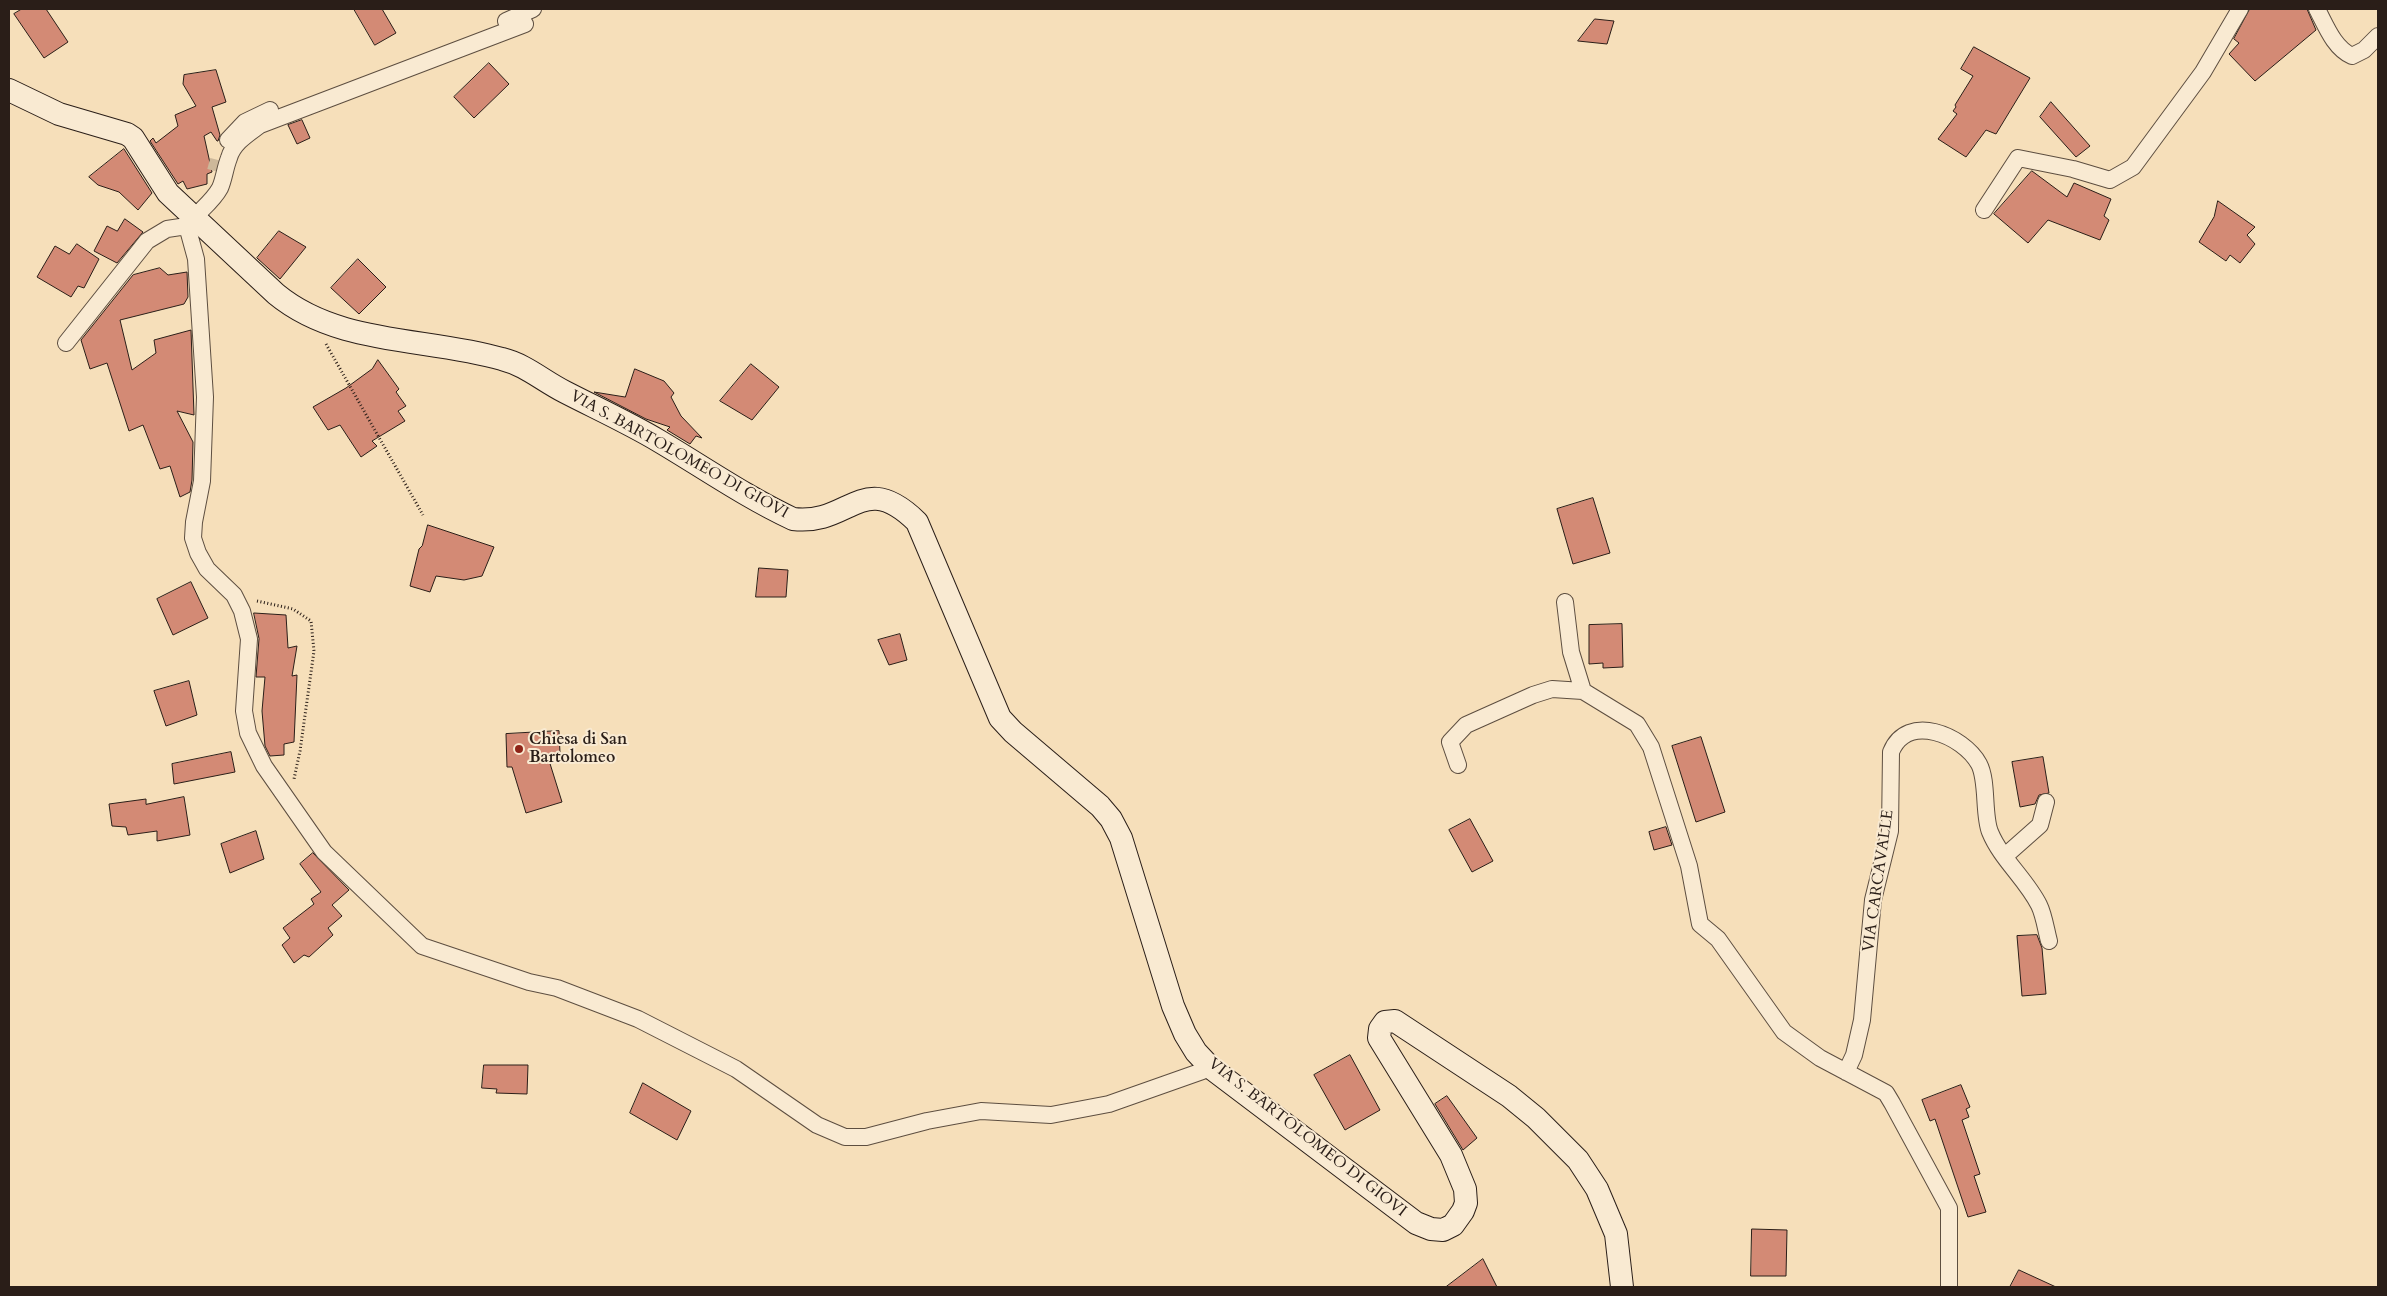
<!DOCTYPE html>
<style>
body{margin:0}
#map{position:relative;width:2387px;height:1296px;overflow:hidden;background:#f6dfba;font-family:Cardo,serif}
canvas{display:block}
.frame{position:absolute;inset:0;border:10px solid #2a1e18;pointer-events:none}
</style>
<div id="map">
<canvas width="2387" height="1296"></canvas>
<div class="frame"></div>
</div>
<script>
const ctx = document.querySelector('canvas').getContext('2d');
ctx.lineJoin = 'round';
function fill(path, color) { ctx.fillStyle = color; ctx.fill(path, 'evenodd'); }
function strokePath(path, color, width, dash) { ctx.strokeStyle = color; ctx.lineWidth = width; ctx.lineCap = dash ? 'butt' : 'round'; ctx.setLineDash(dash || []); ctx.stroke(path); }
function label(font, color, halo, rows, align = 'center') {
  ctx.font = font + ' Cardo,serif'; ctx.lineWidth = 4; ctx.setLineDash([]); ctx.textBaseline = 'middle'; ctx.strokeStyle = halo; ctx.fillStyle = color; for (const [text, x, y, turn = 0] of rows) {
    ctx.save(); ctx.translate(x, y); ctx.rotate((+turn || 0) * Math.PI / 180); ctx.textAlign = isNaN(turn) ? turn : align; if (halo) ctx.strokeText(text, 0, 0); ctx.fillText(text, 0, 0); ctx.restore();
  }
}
const building = new Path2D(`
 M 22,9 L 46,9 L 68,42 L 44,58 L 14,14 Z
 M 354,9 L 382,9 L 396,33 L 375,45 Z
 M 2250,9 L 2307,9 L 2316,30 L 2255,81 L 2229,54 L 2239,43 L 2234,39 Z
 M 1595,19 L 1614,21 L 1607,44 L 1578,41 Z
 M 1974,47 L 2030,78 L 1996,134 L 1986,130 L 1966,157 L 1938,139 L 1957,114 L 1953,111 L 1956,107 L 1955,105 L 1973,76 L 1961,69 Z
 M 489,63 L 509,84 L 474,118 L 454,97 Z
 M 216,70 L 226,102 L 212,107 L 220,135 L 218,141 L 217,141 L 211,132 L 204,136 L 212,172 L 207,174 L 207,184 L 187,189 L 183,181 L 178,184 L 150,141 L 153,138 L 156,143 L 178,126 L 175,115 L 196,106 L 183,84 L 184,75 Z
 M 2051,102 L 2090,146 L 2076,157 L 2040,117 Z
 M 302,120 L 310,138 L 297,144 L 288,125 Z
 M 124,149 L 152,193 L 138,210 L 119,192 L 98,185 L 89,177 Z
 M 2032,171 L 2067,197 L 2074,183 L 2111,199 L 2104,216 L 2109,220 L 2100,240 L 2048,220 L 2028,243 L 1994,214 Z
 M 2218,201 L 2255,227 L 2247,235 L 2255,244 L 2240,263 L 2230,255 L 2226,261 L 2199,242 L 2214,217 Z
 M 125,219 L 143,232 L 117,263 L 94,251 L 107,226 L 117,231 Z
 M 279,231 L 306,247 L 280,279 L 257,258 Z
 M 77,244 L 99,259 L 84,288 L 78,286 L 71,297 L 37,277 L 55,246 L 69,254 Z
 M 358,259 L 386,287 L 359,314 L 331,288 Z
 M 160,268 L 168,275 L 187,272 L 188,297 L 184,304 L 120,320 L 132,370 L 156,353 L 154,340 L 191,330 L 194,415 L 177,411 L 193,442 L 192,480 L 190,492 L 180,497 L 170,466 L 160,469 L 143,425 L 129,431 L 107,363 L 90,369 L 81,340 L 133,275 Z
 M 378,360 L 399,389 L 396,392 L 406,406 L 398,411 L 405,421 L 372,441 L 377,446 L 361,457 L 340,425 L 328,430 L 313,407 L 346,388 L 372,369 Z
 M 751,364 L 779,387 L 752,420 L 720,401 Z
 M 635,369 L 664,381 L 674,393 L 671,397 L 681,416 L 702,438 L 696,436 L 690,444 L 667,430 L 670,427 L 646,419 L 594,392 L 625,397 Z
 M 1593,498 L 1610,553 L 1573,564 L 1557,509 Z
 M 428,525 L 494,547 L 482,576 L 464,580 L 436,576 L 430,592 L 410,586 L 419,549 L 422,546 Z
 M 759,568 L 788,570 L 786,597 L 756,597 Z
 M 191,582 L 208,618 L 173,635 L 157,599 Z
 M 254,613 L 286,615 L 288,648 L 297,646 L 292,676 L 297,675 L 294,742 L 284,744 L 284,755 L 270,756 L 265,746 L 262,711 L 265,677 L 256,677 L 259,639 Z
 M 1622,624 L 1623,667 L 1603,668 L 1603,663 L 1589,664 L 1589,625 Z
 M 900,634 L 907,660 L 889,665 L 878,640 Z
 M 189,681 L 197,715 L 166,726 L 154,691 Z
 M 559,731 L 560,753 L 547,754 L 562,802 L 526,813 L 512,767 L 507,767 L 506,734 Z
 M 1701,737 L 1725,812 L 1696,822 L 1672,746 Z
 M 231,752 L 235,772 L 174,784 L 172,764 Z
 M 2043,757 L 2049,793 L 2039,795 L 2035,804 L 2020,807 L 2012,762 Z
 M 184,797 L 190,835 L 157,841 L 157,831 L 128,835 L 126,827 L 112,826 L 109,804 L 146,799 L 146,804 Z
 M 1470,819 L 1493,861 L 1472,872 L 1449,830 Z
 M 1666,827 L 1672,845 L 1654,850 L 1649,832 Z
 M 256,831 L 264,859 L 230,873 L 221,844 Z
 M 313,853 L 349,890 L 332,905 L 342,916 L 328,928 L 333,935 L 309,957 L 304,955 L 294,963 L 282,945 L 290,938 L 283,928 L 314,904 L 311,899 L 321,892 L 300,864 Z
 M 2037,935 L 2042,948 L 2046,994 L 2022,996 L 2017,936 Z
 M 1350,1055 L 1380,1110 L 1345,1130 L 1314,1075 Z
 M 484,1065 L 528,1065 L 527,1094 L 496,1093 L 497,1089 L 482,1088 Z
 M 643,1083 L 691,1111 L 677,1140 L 630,1113 Z
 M 1961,1085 L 1970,1107 L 1966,1109 L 1969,1117 L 1962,1120 L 1980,1174 L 1974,1176 L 1986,1212 L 1968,1217 L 1935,1119 L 1930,1121 L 1922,1100 Z
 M 1447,1096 L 1477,1138 L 1463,1150 L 1435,1104 Z
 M 1752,1229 L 1787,1230 L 1786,1276 L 1751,1276 Z
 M 1483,1259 L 1497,1287 L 1446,1287 Z
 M 2019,1270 L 2056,1287 L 2010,1287 Z`);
fill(building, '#d38a75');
strokePath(building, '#2a1e18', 1);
strokePath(new Path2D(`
 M 215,171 L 218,160`), '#cdb89a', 16, [16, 8]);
const street = new Path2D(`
 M 2317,9 C 2326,26 2334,48 2352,56 L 2364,50 L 2378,36
 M 506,21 L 533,9
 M 525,24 L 260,125 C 248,134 233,143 229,158 C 225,168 224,179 220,188 C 212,203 197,212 187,226 L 196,259 L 205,397 L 202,481 L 194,522 L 193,538 L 198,553 L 207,569 L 234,595 L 242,611 L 249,639 L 244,711 L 248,733 L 264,766 L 324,852 L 422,946 L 529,982 L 557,988 L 638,1019 L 736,1069 L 817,1125 L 845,1137 L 866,1137 L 927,1121 L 981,1111 L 1051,1115 L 1109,1104 L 1211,1068
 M 228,140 L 245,122 L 270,110
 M 1984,210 L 2018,158 L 2073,169 L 2110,180 L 2133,167 L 2203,72 L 2240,9
 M 66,343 L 147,241 L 167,229 L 187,226
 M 1565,602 L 1571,652 L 1583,691 L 1637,724 L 1651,747 L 1689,866 L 1700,924 L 1718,939 L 1784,1032 L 1820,1058 L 1886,1093 L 1892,1103 L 1949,1208 L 1949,1287
 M 1458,765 L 1450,742 L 1466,725 L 1533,695 L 1552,689 L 1583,691
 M 2005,856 L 2040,825 L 2046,802
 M 1846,1072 L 1854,1055 L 1862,1020 L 1873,900 L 1890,831 L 1891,752 C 1907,712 1963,735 1979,764 C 1988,781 1983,815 1990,832 C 2001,859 2026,879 2039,905 C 2044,915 2046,930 2049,941`);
const secondary = new Path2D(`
 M 9,90 L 59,114 L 127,134 L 133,138 L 168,193 L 276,294 C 339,346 427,337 502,359 C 526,365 543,381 565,392 C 596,408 629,423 659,441 C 703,467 746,497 793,519 C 851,526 862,468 917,522 L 1000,718 L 1013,732 L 1100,806 L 1111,819 L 1121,838 L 1173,1006 L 1185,1034 L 1196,1052 L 1211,1068 L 1416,1223 L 1431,1229 L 1443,1230 L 1453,1225 L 1463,1211 L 1466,1203 L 1465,1189 L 1451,1155 L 1379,1038 L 1380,1029 L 1385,1022 L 1395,1021 L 1509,1096 L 1536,1118 L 1578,1160 L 1597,1189 L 1616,1234 L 1622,1287`);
strokePath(street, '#5d4e40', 18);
strokePath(secondary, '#2a1e18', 24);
strokePath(new Path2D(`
 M 326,344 L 423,515
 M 257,601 L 293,609 L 311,621 L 314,651 L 300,751 L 294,779`), '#2a1e18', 3, [1, 2.5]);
strokePath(street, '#f9ead2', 16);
strokePath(secondary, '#f9ead2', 22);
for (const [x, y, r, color] of [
 [519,749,5,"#8f2418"]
]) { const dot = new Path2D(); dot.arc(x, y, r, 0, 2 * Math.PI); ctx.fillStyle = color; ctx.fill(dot); strokePath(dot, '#f9ead2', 2); }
label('16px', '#2a1e18', '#f9ead2', [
 ["VIA S. BARTOLOMEO DI GIOVI",679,455,29],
 ["VIA CARCAVALLE",1879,881,-82],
 ["VIA S. BARTOLOMEO DI GIOVI",1307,1138,38]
]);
label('bold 16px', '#2a1e18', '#f9ead2', [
 ["Chiesa di San",529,740],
 ["Bartolomeo",529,758]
], 'left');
</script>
